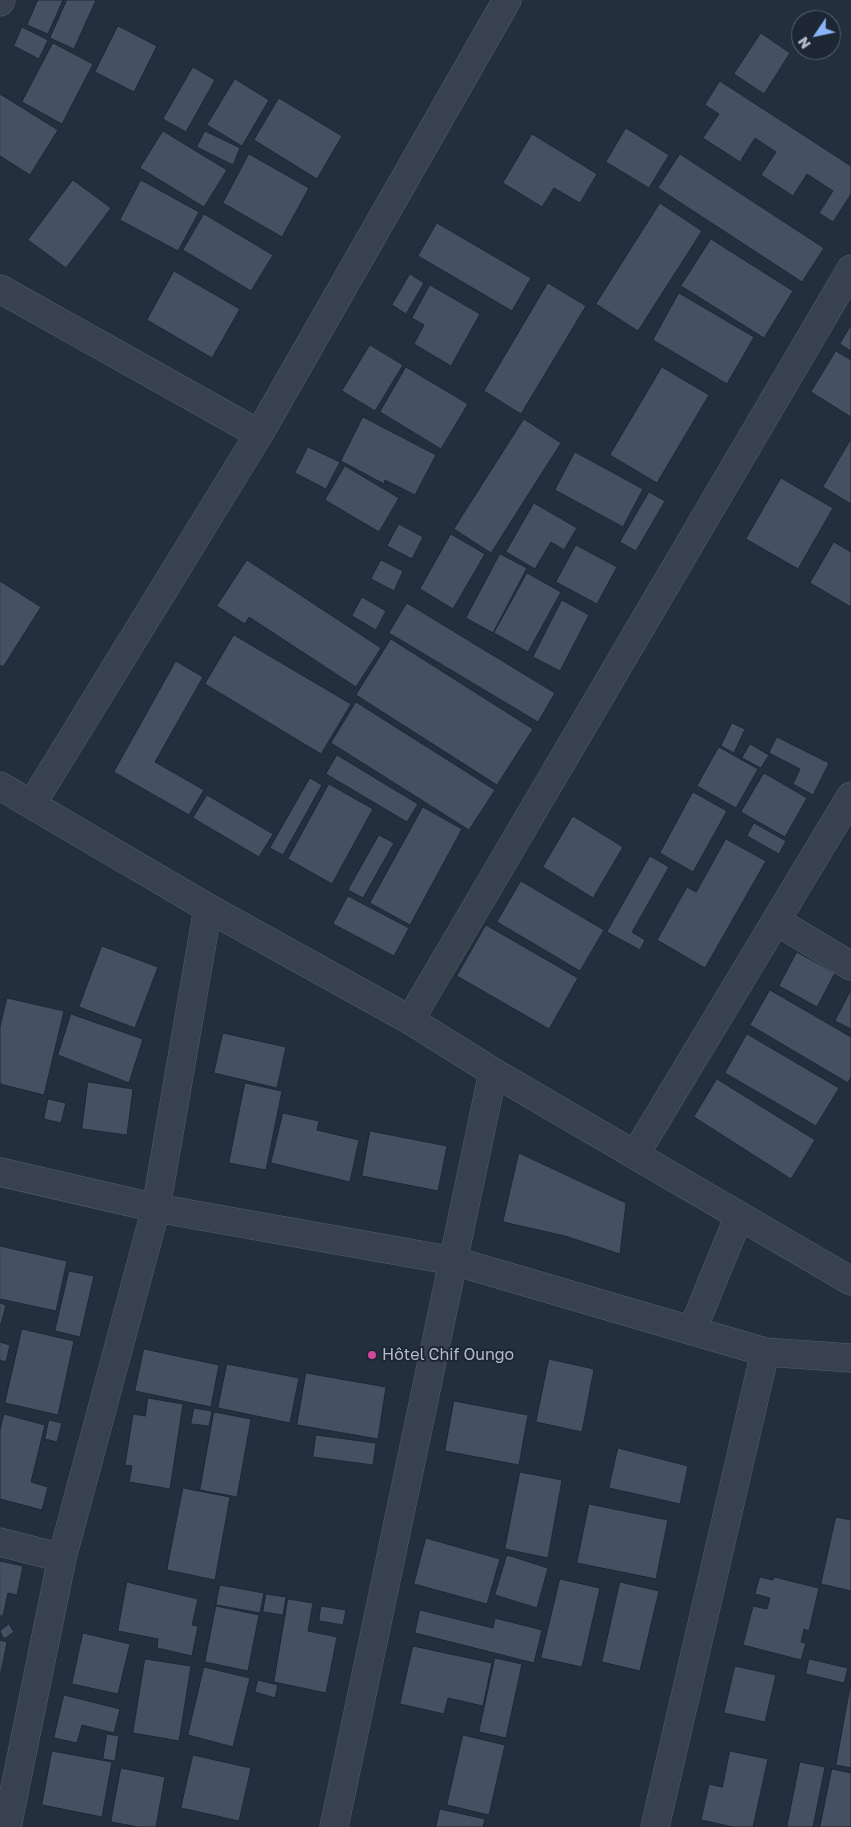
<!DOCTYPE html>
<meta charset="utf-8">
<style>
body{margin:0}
#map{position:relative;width:851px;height:1827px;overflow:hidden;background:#242f3e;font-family:"Golos Text",sans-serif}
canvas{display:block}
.north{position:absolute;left:791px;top:10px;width:50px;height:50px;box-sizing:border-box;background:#1d2633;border:1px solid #59626f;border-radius:50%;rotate:236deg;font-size:14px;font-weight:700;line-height:20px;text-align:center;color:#b4bcc9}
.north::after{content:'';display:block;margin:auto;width:18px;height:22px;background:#8ab4f8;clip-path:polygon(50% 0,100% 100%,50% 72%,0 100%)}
</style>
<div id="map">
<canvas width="851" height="1827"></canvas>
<div class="north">N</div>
</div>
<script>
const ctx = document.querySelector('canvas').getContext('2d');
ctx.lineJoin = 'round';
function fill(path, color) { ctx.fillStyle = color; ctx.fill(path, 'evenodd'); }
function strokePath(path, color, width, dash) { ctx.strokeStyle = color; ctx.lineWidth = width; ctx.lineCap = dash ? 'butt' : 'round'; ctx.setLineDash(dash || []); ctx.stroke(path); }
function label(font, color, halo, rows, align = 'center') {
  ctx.font = font + ' "Golos Text",sans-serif'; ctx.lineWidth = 4; ctx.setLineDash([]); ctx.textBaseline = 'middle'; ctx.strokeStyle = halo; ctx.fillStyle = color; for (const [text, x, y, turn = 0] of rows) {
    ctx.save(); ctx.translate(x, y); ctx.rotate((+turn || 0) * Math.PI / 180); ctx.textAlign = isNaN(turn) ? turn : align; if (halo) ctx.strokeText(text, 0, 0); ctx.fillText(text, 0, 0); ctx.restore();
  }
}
const building = new Path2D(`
 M 38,0 L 63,0 L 48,34 L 27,25 Z
 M 67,0 L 96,0 L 74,49 L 50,38 Z
 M 118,26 L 157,46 L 134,92 L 95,72 Z
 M 22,27 L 48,40 L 39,59 L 14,46 Z
 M 761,33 L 790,53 L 764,94 L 734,74 Z
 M 53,43 L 93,64 L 62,124 L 22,102 Z
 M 193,67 L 215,80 L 186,132 L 163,119 Z
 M 235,79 L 269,100 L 242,146 L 207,125 Z
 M 720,81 L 851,166 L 851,194 L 833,222 L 819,213 L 833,191 L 807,174 L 793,196 L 761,175 L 776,152 L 755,138 L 740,162 L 703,138 L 719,114 L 705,105 Z
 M 0,94 L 58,130 L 30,175 L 0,156 Z
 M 279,98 L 342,136 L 317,179 L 254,140 Z
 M 626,128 L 669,155 L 649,188 L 606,162 Z
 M 163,131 L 227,170 L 204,207 L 140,168 Z
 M 205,131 L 240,148 L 233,165 L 197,147 Z
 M 532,134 L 597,174 L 580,203 L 554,188 L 542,207 L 503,183 Z
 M 249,154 L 309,188 L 282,237 L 223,203 Z
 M 680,154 L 824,248 L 802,282 L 658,188 Z
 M 73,180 L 111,208 L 66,268 L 28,240 Z
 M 141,180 L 199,212 L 178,251 L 120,220 Z
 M 660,203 L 702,231 L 638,331 L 596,304 Z
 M 204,214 L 273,255 L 251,291 L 183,250 Z
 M 437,223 L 531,278 L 512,311 L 418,256 Z
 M 711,239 L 793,291 L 764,338 L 681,286 Z
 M 174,271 L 240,309 L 212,358 L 147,320 Z
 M 410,274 L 424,283 L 406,314 L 392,305 Z
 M 548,283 L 586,306 L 521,414 L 484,391 Z
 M 430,285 L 480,314 L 451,366 L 414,344 L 424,325 L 412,318 Z
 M 679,293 L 754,337 L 727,384 L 653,340 Z
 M 851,325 L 851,351 L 840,344 Z
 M 370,345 L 403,365 L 375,411 L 342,391 Z
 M 836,351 L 851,360 L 851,417 L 811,392 Z
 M 406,367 L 468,404 L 441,449 L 380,412 Z
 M 662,367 L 709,395 L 657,483 L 610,455 Z
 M 363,417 L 436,455 L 415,495 L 385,480 L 384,484 L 341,461 Z
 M 524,419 L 561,443 L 491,553 L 454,529 Z
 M 851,439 L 851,504 L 823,487 Z
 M 308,447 L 340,462 L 326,489 L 295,473 Z
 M 575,452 L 643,489 L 623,527 L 555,490 Z
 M 345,466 L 399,498 L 379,532 L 325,500 Z
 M 781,478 L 833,508 L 798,569 L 746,539 Z
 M 649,492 L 665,501 L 636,551 L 620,542 Z
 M 534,503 L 577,528 L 564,550 L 551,542 L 535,569 L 506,552 Z
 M 399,524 L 423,537 L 412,559 L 387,546 Z
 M 451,534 L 485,554 L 453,609 L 420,589 Z
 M 834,542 L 851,552 L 851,607 L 810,583 Z
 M 576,545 L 617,567 L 597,604 L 556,582 Z
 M 500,554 L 527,568 L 493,633 L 466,618 Z
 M 247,560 L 381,648 L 356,687 L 249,617 L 245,624 L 217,606 Z
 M 381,560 L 403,571 L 394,591 L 371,579 Z
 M 527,573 L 561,592 L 528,652 L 494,633 Z
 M 0,581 L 41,607 L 3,667 L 0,665 Z
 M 362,597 L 386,611 L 376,630 L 352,616 Z
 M 562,600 L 589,615 L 560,671 L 533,657 Z
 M 407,603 L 555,693 L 538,722 L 389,633 Z
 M 234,635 L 351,704 L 321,754 L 205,684 Z
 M 391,639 L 533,729 L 497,785 L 356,695 Z
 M 176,661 L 203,677 L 155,762 L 204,790 L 189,815 L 114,772 Z
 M 356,702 L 495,790 L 469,830 L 331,743 Z
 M 732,723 L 745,729 L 734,753 L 721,746 Z
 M 777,737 L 829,763 L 813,795 L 793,784 L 800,769 L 769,753 Z
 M 750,744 L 769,755 L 761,768 L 742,758 Z
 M 719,747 L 758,769 L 736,808 L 697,786 Z
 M 337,755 L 418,804 L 407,822 L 326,774 Z
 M 764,773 L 807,798 L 785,837 L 741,812 Z
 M 310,778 L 322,785 L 283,855 L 270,848 Z
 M 329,784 L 373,809 L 332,884 L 288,859 Z
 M 693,792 L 727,811 L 693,872 L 660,853 Z
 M 207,795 L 273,834 L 259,857 L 193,818 Z
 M 423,807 L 462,829 L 410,925 L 370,903 Z
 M 573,816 L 623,847 L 593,898 L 543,867 Z
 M 754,823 L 786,841 L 779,854 L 747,836 Z
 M 379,835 L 394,843 L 363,898 L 348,890 Z
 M 726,839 L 766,861 L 705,968 L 657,940 L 687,887 L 696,892 Z
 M 650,856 L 669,867 L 632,932 L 645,940 L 640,950 L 607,932 Z
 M 521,881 L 604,930 L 580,971 L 497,922 Z
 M 348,896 L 409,928 L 394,956 L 333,924 Z
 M 486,925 L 578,978 L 549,1029 L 457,976 Z
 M 102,946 L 158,967 L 135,1028 L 79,1007 Z
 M 797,952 L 835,973 L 817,1007 L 779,986 Z
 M 770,990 L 851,1037 L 851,1077 L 848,1083 L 750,1025 Z
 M 851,990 L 851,1029 L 835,1021 Z
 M 7,998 L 64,1011 L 44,1095 L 0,1084 L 0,1027 Z
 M 71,1014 L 143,1039 L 129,1083 L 58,1055 Z
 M 223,1033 L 286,1047 L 277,1088 L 214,1073 Z
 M 747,1034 L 839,1088 L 816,1126 L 725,1073 Z
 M 717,1079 L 815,1140 L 791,1179 L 694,1117 Z
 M 88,1082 L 133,1089 L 127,1135 L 82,1129 Z
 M 245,1083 L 282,1091 L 266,1170 L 229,1163 Z
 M 48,1099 L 66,1103 L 61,1123 L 44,1119 Z
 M 283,1113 L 319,1121 L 317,1130 L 359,1140 L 350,1182 L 271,1163 Z
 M 370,1131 L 447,1146 L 438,1191 L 362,1176 Z
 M 519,1153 L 626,1203 L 620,1254 L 565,1236 L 503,1222 Z
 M 0,1246 L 67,1261 L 56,1311 L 0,1299 Z
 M 69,1271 L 94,1276 L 80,1337 L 55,1331 Z
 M 0,1303 L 6,1305 L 1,1324 L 0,1324 Z
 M 22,1329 L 74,1341 L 58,1415 L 5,1403 Z
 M 0,1342 L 10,1345 L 6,1362 L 0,1360 Z
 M 144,1349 L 219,1365 L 211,1407 L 135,1391 Z
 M 549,1359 L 594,1369 L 582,1432 L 536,1422 Z
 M 227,1364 L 299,1378 L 290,1423 L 218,1408 Z
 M 306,1373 L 386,1387 L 378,1439 L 297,1425 Z
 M 148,1398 L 183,1404 L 170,1489 L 129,1482 L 132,1466 L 125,1465 L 133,1414 L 145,1416 Z
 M 454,1401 L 528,1415 L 519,1465 L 445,1451 Z
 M 194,1408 L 212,1411 L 209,1426 L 191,1424 Z
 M 214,1412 L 251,1419 L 237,1497 L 200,1490 Z
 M 4,1414 L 45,1425 L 31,1482 L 48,1487 L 42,1510 L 0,1499 L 0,1430 Z
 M 49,1420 L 62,1423 L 57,1442 L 45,1439 Z
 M 316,1435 L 376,1443 L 373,1465 L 313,1457 Z
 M 618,1448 L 688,1466 L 680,1504 L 609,1488 Z
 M 520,1472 L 562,1480 L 548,1558 L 505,1549 Z
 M 183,1488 L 230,1497 L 215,1580 L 167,1570 Z
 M 589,1504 L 668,1520 L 656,1579 L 577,1563 Z
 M 836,1517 L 851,1520 L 851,1591 L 821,1584 Z
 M 426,1538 L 500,1559 L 487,1604 L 414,1584 Z
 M 507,1555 L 548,1568 L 537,1608 L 495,1595 Z
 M 0,1561 L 23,1566 L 17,1595 L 8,1593 L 3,1616 L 0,1616 Z
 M 760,1577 L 773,1580 L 774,1577 L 819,1588 L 809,1631 L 804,1629 L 801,1642 L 806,1643 L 801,1660 L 743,1645 L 753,1606 L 767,1609 L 770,1598 L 755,1594 Z
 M 560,1579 L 600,1588 L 582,1667 L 541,1658 Z
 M 127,1582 L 198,1599 L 192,1625 L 198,1626 L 192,1656 L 157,1648 L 158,1639 L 118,1631 Z
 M 620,1582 L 659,1591 L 640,1671 L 602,1662 Z
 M 220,1585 L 264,1593 L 260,1613 L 216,1605 Z
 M 266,1594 L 286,1597 L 283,1615 L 263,1612 Z
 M 288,1599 L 313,1603 L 308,1631 L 337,1637 L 326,1693 L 274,1682 Z
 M 216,1606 L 259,1615 L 248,1671 L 205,1662 Z
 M 321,1606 L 346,1610 L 343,1625 L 319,1621 Z
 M 420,1610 L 493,1628 L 495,1618 L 542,1630 L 534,1663 L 415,1633 Z
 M 9,1624 L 14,1632 L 4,1639 L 0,1631 Z
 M 83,1633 L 130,1644 L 118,1694 L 72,1684 Z
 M 0,1640 L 7,1642 L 1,1672 L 0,1672 Z
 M 413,1646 L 492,1663 L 483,1706 L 448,1698 L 444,1714 L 400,1704 Z
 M 495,1658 L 522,1664 L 506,1738 L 479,1732 Z
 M 145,1659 L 191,1666 L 179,1741 L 133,1733 Z
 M 809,1659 L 848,1668 L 844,1683 L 806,1674 Z
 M 735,1666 L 776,1675 L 765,1722 L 724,1713 Z
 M 204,1667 L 250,1678 L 233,1747 L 188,1735 Z
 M 258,1680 L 278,1685 L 275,1698 L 255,1692 Z
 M 851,1682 L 851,1768 L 836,1765 Z
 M 64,1695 L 120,1709 L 114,1733 L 82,1725 L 77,1743 L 54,1738 Z
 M 107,1734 L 119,1736 L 115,1761 L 103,1759 Z
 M 463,1735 L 505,1745 L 489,1815 L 447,1805 Z
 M 52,1751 L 112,1762 L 102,1817 L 42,1805 Z
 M 730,1751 L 768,1759 L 753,1827 L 733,1827 L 701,1820 L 709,1784 L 722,1787 Z
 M 193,1755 L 251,1768 L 239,1821 L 181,1808 Z
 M 800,1762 L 825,1767 L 813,1827 L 787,1827 Z
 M 121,1768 L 165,1777 L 156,1827 L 138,1827 L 111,1822 Z
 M 832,1769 L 851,1773 L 851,1827 L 820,1827 Z
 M 440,1809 L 485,1819 L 483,1827 L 436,1827 Z`);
fill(building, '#455162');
strokePath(building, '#1f2835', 1);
const minor = new Path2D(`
 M 0,2 L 1,0
 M 0,289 L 259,434
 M 32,804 L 259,434 L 507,0
 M 776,921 L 851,966
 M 410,1020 L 851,269
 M 635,1155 L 851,796
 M 0,1172 L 156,1208 L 454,1261 L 765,1352 L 851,1358
 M 692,1331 L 739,1216
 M 0,1542 L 62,1558
 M 7,1827 L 62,1558 L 156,1208 L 208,908
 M 334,1827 L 493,1072
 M 655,1827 L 765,1352`);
const tertiary = new Path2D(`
 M 0,786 L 208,908 L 410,1020 L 493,1072 L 851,1281`);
strokePath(minor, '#565f6c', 29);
strokePath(tertiary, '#565f6c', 29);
strokePath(minor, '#38414e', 28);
strokePath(tertiary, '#38414e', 28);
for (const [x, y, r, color] of [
 [372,1355,5,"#d1479c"]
]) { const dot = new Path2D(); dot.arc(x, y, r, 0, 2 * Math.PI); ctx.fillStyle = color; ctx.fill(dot); strokePath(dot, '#1d2633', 2); }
label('16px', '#b4bcc9', '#1d2633', [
 ["Hôtel Chif Oungo",382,1355]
], 'left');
</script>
